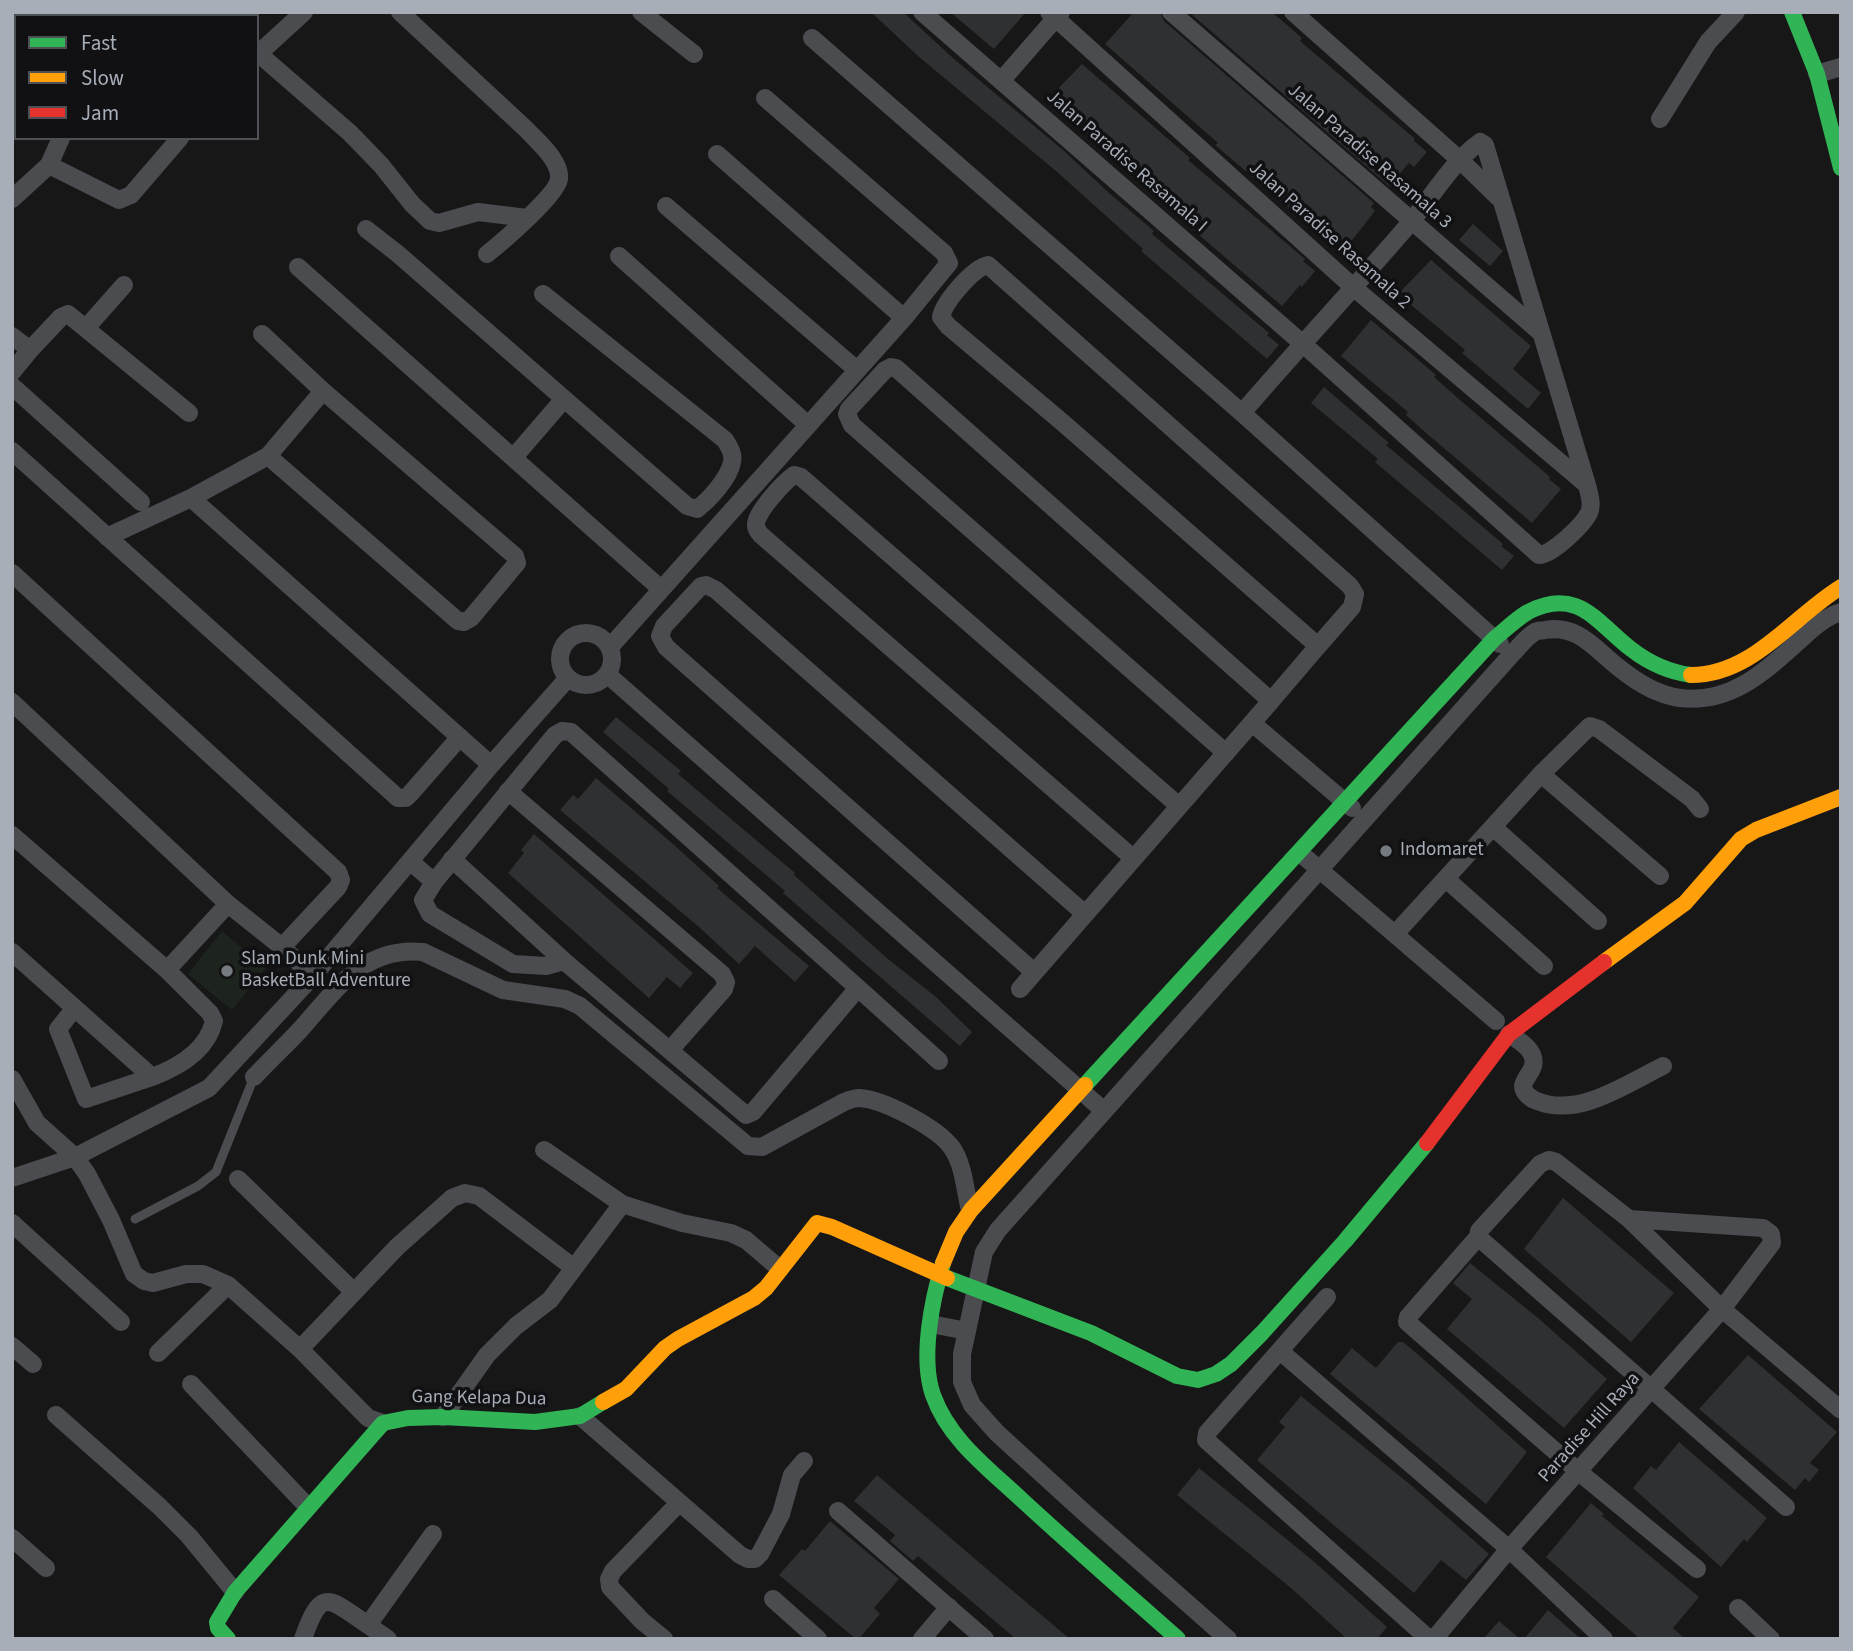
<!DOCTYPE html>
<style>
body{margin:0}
#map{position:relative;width:1853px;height:1651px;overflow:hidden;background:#171717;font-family:"Source Sans 3",sans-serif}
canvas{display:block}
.frame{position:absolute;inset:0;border:14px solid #a7aeb8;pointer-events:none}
.legend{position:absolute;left:14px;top:14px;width:245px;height:126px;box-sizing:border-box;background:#111113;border:2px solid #4d5055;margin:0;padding:9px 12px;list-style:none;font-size:21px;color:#a7aeb8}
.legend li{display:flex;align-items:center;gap:14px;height:35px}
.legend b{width:35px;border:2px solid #4d5055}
</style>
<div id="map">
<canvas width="1853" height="1651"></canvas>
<div class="frame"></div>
<ul class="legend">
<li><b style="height:9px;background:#30b455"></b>Fast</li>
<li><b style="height:9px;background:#ff9f0a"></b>Slow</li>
<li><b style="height:9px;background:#e5322d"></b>Jam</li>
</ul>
</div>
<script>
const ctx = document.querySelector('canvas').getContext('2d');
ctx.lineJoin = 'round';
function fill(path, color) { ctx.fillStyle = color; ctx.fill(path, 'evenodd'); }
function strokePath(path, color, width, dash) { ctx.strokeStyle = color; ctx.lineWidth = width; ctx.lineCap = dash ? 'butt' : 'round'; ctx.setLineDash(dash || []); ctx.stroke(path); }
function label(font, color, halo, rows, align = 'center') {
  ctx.font = font + ' "Source Sans 3",sans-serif'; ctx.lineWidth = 7; ctx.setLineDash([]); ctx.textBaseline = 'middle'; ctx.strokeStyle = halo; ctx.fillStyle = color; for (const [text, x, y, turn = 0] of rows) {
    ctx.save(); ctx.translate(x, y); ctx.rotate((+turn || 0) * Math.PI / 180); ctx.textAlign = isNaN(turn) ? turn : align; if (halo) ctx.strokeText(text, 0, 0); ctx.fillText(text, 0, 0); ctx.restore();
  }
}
fill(new Path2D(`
 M 222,931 L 266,968 L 232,1010 L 188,974 Z`), '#1c241d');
fill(new Path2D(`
 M 871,12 L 903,12 L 954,59 L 1063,150 L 1109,193 L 1154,231 L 1152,234 L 1269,333 L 1267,335 L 1279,345 L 1267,359 L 1141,251 L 1143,249 L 1056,171 L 918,56 Z
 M 950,12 L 1026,12 L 994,49 Z
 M 1134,12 L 1160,12 L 1164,21 L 1374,203 L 1371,207 L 1375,211 L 1342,253 L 1215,145 L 1218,143 L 1105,44 Z
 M 1189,12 L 1272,12 L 1302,38 L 1300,41 L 1414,138 L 1414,141 L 1427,152 L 1414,167 L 1409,163 L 1389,186 Z
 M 1082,64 L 1190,158 L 1188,160 L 1305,259 L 1303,261 L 1315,271 L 1302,287 L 1300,285 L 1282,306 L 1156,198 L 1158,195 L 1048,99 Z
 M 1473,224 L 1503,251 L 1490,266 L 1459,240 Z
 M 1431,260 L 1531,346 L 1513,369 L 1541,393 L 1528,409 L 1462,353 L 1465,350 L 1398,294 Z
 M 1371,320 L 1436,375 L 1434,377 L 1460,400 L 1550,477 L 1549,479 L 1561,489 L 1532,523 L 1425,432 L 1406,415 L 1408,412 L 1341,356 Z
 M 1324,387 L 1389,443 L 1386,445 L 1503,544 L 1501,546 L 1514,556 L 1502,570 L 1395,479 L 1375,462 L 1378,459 L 1311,403 Z
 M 616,717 L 681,771 L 678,774 L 795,873 L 794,875 L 888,959 L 936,997 L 972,1032 L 960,1046 L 783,893 L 785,891 L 667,791 L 669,789 L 603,732 Z
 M 596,778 L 673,844 L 719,886 L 717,888 L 809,966 L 795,982 L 755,946 L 739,964 L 699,927 L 560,810 L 573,795 L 578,799 Z
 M 534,834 L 693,973 L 680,988 L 667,977 L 649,998 L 508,873 L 524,853 L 521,850 Z
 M 1563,1198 L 1674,1293 L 1631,1342 L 1524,1249 Z
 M 1470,1263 L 1538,1318 L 1607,1379 L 1564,1428 L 1447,1329 L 1472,1299 L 1453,1283 Z
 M 1398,1342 L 1403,1342 L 1421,1357 L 1527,1452 L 1486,1504 L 1330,1374 L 1352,1348 L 1376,1368 Z
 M 1748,1355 L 1837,1432 L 1810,1463 L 1819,1470 L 1809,1482 L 1805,1478 L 1795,1490 L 1699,1409 Z
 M 1301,1396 L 1412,1486 L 1489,1554 L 1466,1580 L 1441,1560 L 1414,1593 L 1257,1460 L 1285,1427 L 1279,1422 Z
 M 1679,1442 L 1767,1518 L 1747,1542 L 1744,1539 L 1721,1567 L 1633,1488 L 1651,1466 L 1656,1470 Z
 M 1199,1468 L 1311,1559 L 1387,1627 L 1377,1639 L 1347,1639 L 1291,1588 L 1177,1495 Z
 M 877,1475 L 988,1570 L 1070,1639 L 1016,1639 L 918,1556 L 913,1561 L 890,1541 L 895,1535 L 854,1501 Z
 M 1591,1503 L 1604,1514 L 1602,1516 L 1699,1597 L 1673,1628 L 1685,1639 L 1640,1639 L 1546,1557 Z
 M 830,1521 L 899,1579 L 874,1608 L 880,1614 L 859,1639 L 856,1639 L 779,1575 L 802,1549 L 805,1551 Z
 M 1548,1610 L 1566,1626 L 1581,1639 L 1524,1639 Z
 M 1499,1621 L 1520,1639 L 1483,1639 Z`), '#2f3031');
strokePath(new Path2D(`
 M 135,1219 L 198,1186 L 216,1172 L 254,1077`), '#4a4c50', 9);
strokePath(new Path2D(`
 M 400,12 L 527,130 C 538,142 561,161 559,179 C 557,195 501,243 487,254
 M 641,12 L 694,54
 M 922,12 L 1303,344 L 1539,555 C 1552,555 1583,525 1589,513 C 1593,505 1589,493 1587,485 L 1485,145 L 1480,142 C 1453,161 1431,198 1410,223 C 1355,287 1297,349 1242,413
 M 1049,12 L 1353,287 L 1587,485
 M 1171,12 L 1540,332
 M 1293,12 L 1461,161 L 1498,197
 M 80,16 L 81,12
 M 812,38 L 1242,413 L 1500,644
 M 259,54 L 350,133 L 381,165 L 412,204 L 430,221 L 439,223 L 478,212 L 527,218
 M 257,55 L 304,12
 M 1817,74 L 1841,67
 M 1001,81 L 1061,12
 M 1660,119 L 1708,42 L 1736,12
 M 717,154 L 904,318
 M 49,165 L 119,200 L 131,195 L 180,138
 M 12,199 L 49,165 L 61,138
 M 666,206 L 857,370
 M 366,229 L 398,254 L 687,506 L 697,509 C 710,499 729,478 732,462 C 734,453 729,447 725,440 L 543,294
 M 619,256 L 808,425
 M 988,265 L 1350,586 L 1355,594 L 1352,607 L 1318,646 L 1062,422 L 948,326 L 941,317 C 944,302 973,268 988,265 Z
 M 298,267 L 661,589
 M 86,328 L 124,285
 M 262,334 L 323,391 L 515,556 L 517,563 L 471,618 L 464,622 L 458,621 L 268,456
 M 12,336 L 30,350 L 61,317 L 68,314 L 189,413
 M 12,372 L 30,350
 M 12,386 L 141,502
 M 323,391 L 268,456 L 191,498 L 491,765
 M 12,451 L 398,798 L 406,798 L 410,794 L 460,737
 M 514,457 L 564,399
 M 107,537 L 191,498
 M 12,573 L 338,872 L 341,880 L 338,887 L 282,947 L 228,904 L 12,702
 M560 659a26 26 0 1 1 52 0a26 26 0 1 1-52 0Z
 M 610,647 L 904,318 L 949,263 L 944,253 L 765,98
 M 608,675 L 1103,1110
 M 1252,723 L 1352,808
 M 1226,753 L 852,425 L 847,414 L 849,409 L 885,370 L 891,367 L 896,368 L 1271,701 L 1318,646
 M 1541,774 L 1660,876
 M 508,791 L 722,974 L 726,982 L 724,989 L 670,1050
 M 1493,827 L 1598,921
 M 12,835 L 167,970 L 210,1013 L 214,1021 C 207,1051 179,1067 152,1077 L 12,952
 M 1300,853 L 1496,1021
 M 1133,858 L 761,535 C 758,531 756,530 756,525 C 755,513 784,482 794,475 L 801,477 L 1179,806
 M 452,859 L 564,961
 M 411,862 L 434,882 L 423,900 L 430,914 L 513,964 L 546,966 L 564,961 L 746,1115 L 753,1112 L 858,988 L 939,1061
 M 1446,879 L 1544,966
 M 434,882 L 555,735 L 562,731 L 571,732 L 858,988
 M 1395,934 L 1541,774 L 1590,726 L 1599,729 L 1692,799 L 1700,809
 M 282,947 L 313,976
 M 167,970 L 228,904
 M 1034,972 L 666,647 L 660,636 L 664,626 L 701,586 L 706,585 L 716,590 L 1085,914
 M 1020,989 L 1271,701
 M 74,1009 L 58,1029 L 86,1099 L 152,1077
 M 1509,1034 C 1520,1041 1537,1051 1533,1066 C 1531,1073 1524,1079 1523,1086 C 1523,1093 1531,1099 1537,1101 C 1579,1118 1626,1084 1663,1066
 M 254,1077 C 269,1061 285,1046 300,1030 C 335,991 363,946 423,952 L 503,990 L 565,999 L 580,1006 L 748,1146 L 762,1147 L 844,1102 C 849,1100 854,1098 859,1098 C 883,1099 938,1128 952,1148 C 964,1165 965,1191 970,1210
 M 12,1079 L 37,1123 L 75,1157 L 87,1174 L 111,1220 L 134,1274 L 144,1281 L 153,1283 L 186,1274 L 203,1274 L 228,1285 L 300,1349 L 368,1418 L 383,1423
 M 544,1150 L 622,1204 L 682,1223 L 731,1233 L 746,1240 L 780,1269
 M 12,1178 L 75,1157 L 209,1088 L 313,976 L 491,765 L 568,678
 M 238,1179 L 353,1291
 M 12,1223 L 121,1322
 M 1478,1237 L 1786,1507
 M 1327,1297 L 1207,1433 L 1206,1440 L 1429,1639
 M 931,1324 L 967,1331
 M 12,1346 L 33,1364
 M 300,1349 L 397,1247 L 452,1198 L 465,1193 L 479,1196 L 574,1268 L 622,1204
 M 1280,1351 L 1509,1549 L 1604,1639
 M 158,1353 L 228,1285
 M 191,1384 L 308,1507
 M 56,1415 L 160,1507 L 189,1536 L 235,1592
 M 580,1416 L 740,1555 L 748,1559 L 755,1559 L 760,1554 L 781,1514 L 792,1475 L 804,1461
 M 443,1417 L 487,1355 L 516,1326 L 550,1300 L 574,1268
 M 838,1511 L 985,1639
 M 12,1538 L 46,1568
 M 1697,1569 L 1579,1472 L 1407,1322 L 1408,1317 L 1478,1237 L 1479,1231 L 1540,1164 L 1549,1160 L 1556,1162 L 1629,1219 L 1722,1309 L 1841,1410
 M 773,1599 L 818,1639
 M 1738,1608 L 1771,1639
 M 368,1625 L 388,1639
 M 303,1639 C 322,1584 330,1600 368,1625 L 433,1534
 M 664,1639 L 642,1621 L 610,1587 L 609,1579 L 613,1571 L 679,1503
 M 922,1639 L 949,1607
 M 1228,1639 L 1087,1515 L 997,1433 L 972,1405 L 962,1382 L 962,1354 L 984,1252 L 998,1230 L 1512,654 C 1518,648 1527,636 1535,632 C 1538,630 1542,631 1545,630 C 1578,624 1595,649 1618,667 C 1635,681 1658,695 1680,698 C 1732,704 1765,671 1801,639 C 1813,628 1825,617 1841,612
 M 1434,1639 L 1509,1549 L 1722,1309 L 1772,1243 L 1771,1234 L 1763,1228 L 1629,1219`), '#4a4c50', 18);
strokePath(new Path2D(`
 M 1792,12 L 1817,74 L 1841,168
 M 1085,1085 L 1494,639 C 1505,630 1516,619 1528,612 C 1578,586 1597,623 1631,649 C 1649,663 1669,672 1691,675
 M 943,1263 C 932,1300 920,1358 933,1395 C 949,1440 989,1469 1022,1500 C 1073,1547 1126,1593 1178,1639
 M 947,1278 L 1091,1333 L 1177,1376 L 1198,1380 L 1216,1374 L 1231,1364 L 1262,1333 L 1345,1241 L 1427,1143
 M 228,1639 L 218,1628 L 217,1622 L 235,1592 L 383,1423 L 408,1418 L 443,1417 L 535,1422 L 580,1416 L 603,1402`), '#30b455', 16);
strokePath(new Path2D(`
 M 1691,675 C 1753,675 1792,617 1841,587
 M 1604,962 L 1685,903 L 1741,839 L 1756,830 L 1841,797
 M 943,1263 L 956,1232 L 971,1210 L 1085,1085
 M 603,1402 L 626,1389 L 665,1348 L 678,1339 L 754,1298 L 766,1288 L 817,1223 L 832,1227 L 947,1278`), '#ff9f0a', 16);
strokePath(new Path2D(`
 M 1427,1143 L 1509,1034 L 1604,962`), '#e5322d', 16);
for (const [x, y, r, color] of [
 [1386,851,7,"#757980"],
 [227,971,7,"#757980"]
]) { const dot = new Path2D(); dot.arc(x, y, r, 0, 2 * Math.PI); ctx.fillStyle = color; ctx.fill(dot); strokePath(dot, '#111113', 2.5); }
label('19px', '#a7aeb8', '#111113', [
 ["Jalan Paradise Rasamala 3",1369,157,41],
 ["Jalan Paradise Rasamala I",1126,162,41],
 ["Jalan Paradise Rasamala 2",1329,236,42],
 ["Gang Kelapa Dua",479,1399,1],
 ["Paradise Hill Raya",1590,1428,-48]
]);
label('19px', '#a7aeb8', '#111113', [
 ["Indomaret",1400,851],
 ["Slam Dunk Mini",241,960],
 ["BasketBall Adventure",241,982]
], 'left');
</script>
